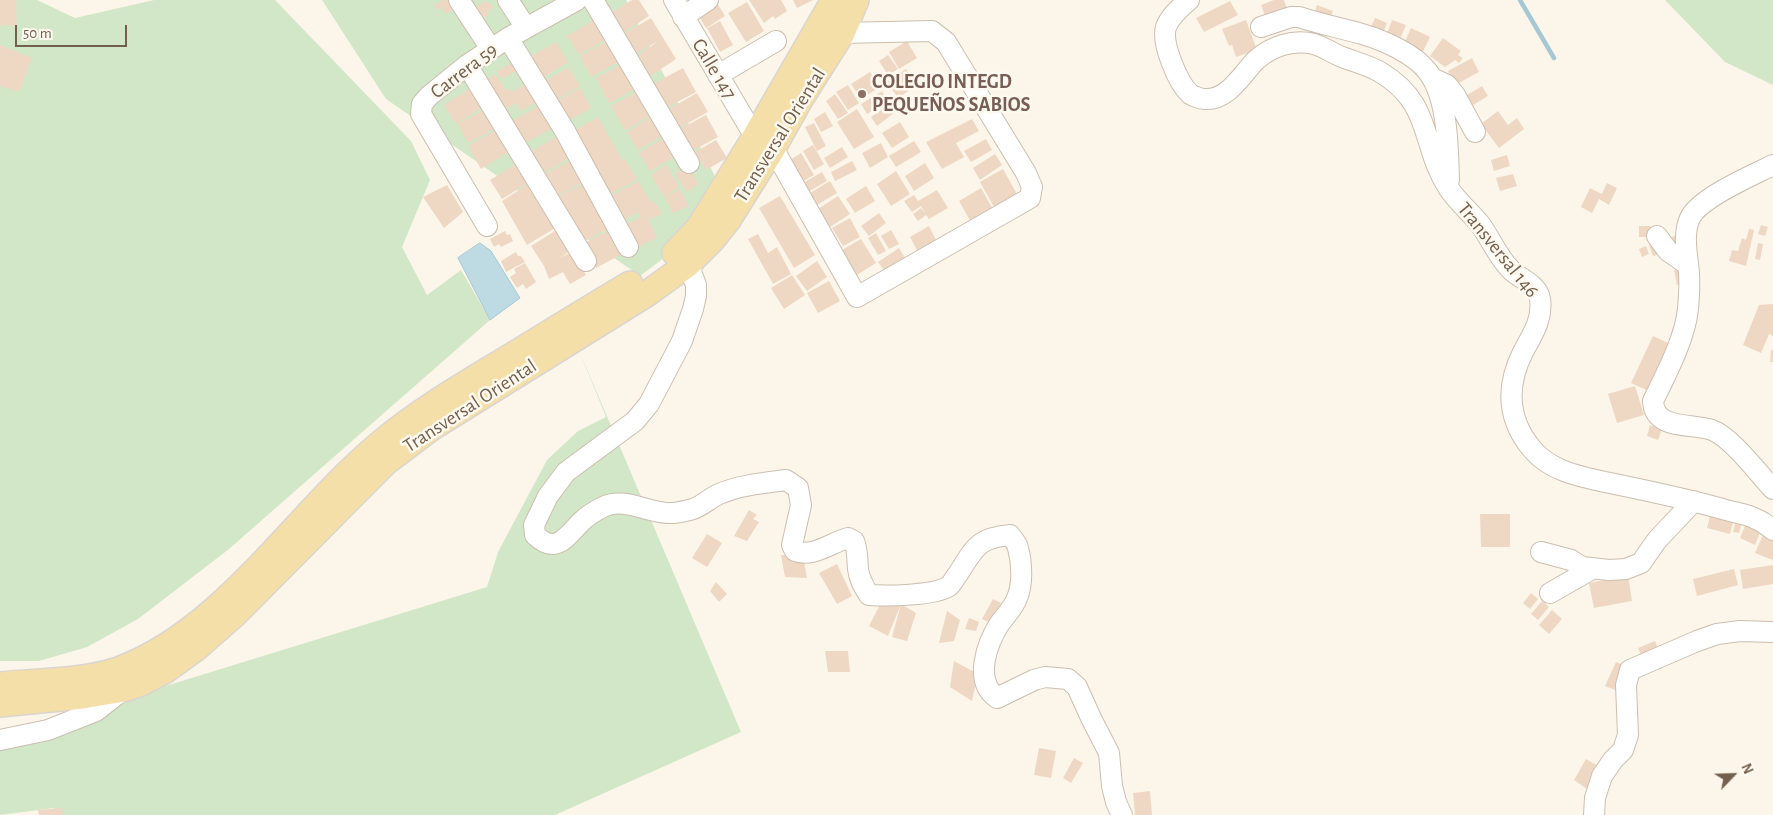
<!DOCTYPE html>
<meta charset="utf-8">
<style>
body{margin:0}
#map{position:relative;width:1773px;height:815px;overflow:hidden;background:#fbf6e9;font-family:"Alegreya Sans",sans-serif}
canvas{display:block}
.north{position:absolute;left:1708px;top:750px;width:50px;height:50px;-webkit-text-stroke:4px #fef9ef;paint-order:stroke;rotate:66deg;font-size:14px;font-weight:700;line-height:20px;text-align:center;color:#735f4e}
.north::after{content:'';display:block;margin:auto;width:18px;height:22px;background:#735f4e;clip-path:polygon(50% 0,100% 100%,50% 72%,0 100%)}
.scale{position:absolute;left:15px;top:25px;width:112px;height:22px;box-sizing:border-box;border:2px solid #735f4e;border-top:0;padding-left:6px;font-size:15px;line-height:18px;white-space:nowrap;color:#735f4e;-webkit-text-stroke:4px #fef9ef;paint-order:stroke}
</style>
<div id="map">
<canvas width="1773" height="815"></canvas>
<div class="north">N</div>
<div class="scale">50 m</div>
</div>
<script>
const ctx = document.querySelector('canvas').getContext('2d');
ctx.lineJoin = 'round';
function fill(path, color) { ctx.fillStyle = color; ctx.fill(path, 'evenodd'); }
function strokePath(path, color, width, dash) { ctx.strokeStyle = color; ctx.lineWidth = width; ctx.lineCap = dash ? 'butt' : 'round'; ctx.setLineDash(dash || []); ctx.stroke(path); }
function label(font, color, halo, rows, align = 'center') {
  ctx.font = font + ' "Alegreya Sans",sans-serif'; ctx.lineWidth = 5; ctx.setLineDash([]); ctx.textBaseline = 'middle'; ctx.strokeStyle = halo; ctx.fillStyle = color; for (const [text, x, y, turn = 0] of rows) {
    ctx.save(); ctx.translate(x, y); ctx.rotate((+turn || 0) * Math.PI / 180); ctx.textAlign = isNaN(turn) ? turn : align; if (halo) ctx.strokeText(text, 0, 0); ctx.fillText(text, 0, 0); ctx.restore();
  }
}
fill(new Path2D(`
 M 0,0 L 37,0 L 75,18 L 154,0 L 275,0 L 411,141 L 430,180 L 402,247 L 427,295 L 461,270 L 490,320 L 229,549 L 138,619 L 87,647 L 39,661 L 0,661 Z
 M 322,0 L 626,0 L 721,188 L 673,251 L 640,276 L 506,182 L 386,99 Z
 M 1665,0 L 1773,0 L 1773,85 L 1725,62 Z
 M 578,348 L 741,732 L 555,815 L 57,815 L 54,808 L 0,815 L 0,737 L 487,587 L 498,552 L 547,460 L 578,431 L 606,417 Z`), '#d2e7c8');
const water = new Path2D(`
 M 480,243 L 491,251 L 520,298 L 490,320 L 458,258 Z`);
fill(water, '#bedae3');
strokePath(water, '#a6c8d4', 1);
strokePath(new Path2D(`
 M 1520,0 L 1554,58`), '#a6c8d4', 4.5);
fill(new Path2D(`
 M 0,0 L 16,0 L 17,26 L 0,25 Z
 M 443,0 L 449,0 L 457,7 L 446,14 L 442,8 L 437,10 L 434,5 Z
 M 632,0 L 639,0 L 649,16 L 621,34 L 609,14 Z
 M 749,0 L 781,0 L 787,11 L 775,19 L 773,16 L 764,23 Z
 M 793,0 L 813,0 L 797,8 Z
 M 1274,0 L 1284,0 L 1287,9 L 1266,18 L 1261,5 Z
 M 487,1 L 493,7 L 488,12 L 489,15 L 477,21 L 471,9 Z
 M 1230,1 L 1238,15 L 1204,32 L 1196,18 Z
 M 747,2 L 764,31 L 746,42 L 728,13 Z
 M 717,3 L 725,16 L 706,28 L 698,15 Z
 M 1317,5 L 1333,11 L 1328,25 L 1312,19 Z
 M 599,17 L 611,36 L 579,55 L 567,36 Z
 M 651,18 L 676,59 L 649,77 L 636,57 L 658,41 L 634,55 L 622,35 Z
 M 1375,18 L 1387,23 L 1381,38 L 1368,33 Z
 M 1246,20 L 1257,50 L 1236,57 L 1232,45 L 1229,46 L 1222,29 Z
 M 1392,20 L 1406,25 L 1397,46 L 1384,41 Z
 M 720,21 L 733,45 L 720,52 L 707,28 Z
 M 1411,28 L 1430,37 L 1421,56 L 1402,48 Z
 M 613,38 L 624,59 L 591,77 L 580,56 Z
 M 1443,38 L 1461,51 L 1458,55 L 1463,58 L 1459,63 L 1455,60 L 1445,67 L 1430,56 Z
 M 907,41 L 917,58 L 899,69 L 889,52 Z
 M 556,42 L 568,62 L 539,80 L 527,59 Z
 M 0,45 L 32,58 L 19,92 L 0,86 Z
 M 888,55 L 898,69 L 888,75 L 879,61 Z
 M 1472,58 L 1479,72 L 1455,85 L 1448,71 Z
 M 516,61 L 520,69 L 501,79 L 497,71 Z
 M 624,63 L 638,87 L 609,103 L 596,78 Z
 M 568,67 L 580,86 L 553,102 L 542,83 Z
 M 683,68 L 696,92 L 666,108 L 653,84 Z
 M 906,69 L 917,85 L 898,98 L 887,82 Z
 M 870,72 L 880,87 L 861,99 L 851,84 Z
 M 495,74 L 506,90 L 509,89 L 511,92 L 526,84 L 536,102 L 521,111 L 516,103 L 504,110 L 484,82 Z
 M 848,85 L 859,103 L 848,110 L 836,92 Z
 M 1482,86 L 1488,96 L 1468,108 L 1462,98 Z
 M 471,88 L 483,107 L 456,124 L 444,105 Z
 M 580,88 L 591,108 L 565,123 L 554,103 Z
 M 639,91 L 652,115 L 625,130 L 611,106 Z
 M 882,91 L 888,101 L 867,114 L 861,104 Z
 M 697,93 L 708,112 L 679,128 L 669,109 Z
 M 835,94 L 848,113 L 838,119 L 826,101 Z
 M 889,105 L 894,113 L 877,126 L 871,117 Z
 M 539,106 L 551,129 L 524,144 L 511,121 Z
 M 486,109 L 495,128 L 468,143 L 458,124 Z
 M 857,109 L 874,137 L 854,149 L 837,122 Z
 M 1498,111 L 1508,125 L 1517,118 L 1524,129 L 1499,148 L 1481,124 Z
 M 825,112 L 833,126 L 821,132 L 814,119 Z
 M 654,115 L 665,134 L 638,150 L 627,132 Z
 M 706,115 L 718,137 L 692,151 L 680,129 Z
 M 598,117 L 622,160 L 625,159 L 637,179 L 608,196 L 570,133 Z
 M 972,119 L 979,131 L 956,143 L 964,157 L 942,169 L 926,142 Z
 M 900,122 L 909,137 L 892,148 L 882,133 Z
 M 814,123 L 826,146 L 817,151 L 805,127 Z
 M 497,129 L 510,151 L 481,169 L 468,146 Z
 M 557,136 L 570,157 L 542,174 L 529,153 Z
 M 667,136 L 678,155 L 650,171 L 639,153 Z
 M 986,139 L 992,150 L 971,162 L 964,151 Z
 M 716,140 L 727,158 L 706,170 L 695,152 Z
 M 914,141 L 921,152 L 896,167 L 889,156 Z
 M 881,143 L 888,157 L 870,168 L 862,153 Z
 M 813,145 L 824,164 L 814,170 L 803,151 Z
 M 842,147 L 848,157 L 830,168 L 824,158 Z
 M 801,153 L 814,175 L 802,182 L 790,160 Z
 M 995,154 L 1002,165 L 980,180 L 973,168 Z
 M 1507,155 L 1510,166 L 1494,171 L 1491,160 Z
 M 571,160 L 583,182 L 556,197 L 544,175 Z
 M 852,161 L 857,170 L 835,181 L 831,172 Z
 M 518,163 L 530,182 L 502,199 L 490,180 Z
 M 925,163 L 934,178 L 914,191 L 905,176 Z
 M 666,165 L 679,187 L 664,197 L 651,175 Z
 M 688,166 L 699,184 L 687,192 L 675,174 Z
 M 1003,169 L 1017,194 L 994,207 L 980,182 Z
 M 896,171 L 910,194 L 891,206 L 877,184 Z
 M 822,172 L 827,181 L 808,192 L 803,183 Z
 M 1513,174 L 1517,186 L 1500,191 L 1496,178 Z
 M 638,181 L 651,203 L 655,201 L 662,214 L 649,220 L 646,215 L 657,238 L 638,247 L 626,224 L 641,217 L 638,212 L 624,220 L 610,197 Z
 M 830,181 L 837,193 L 817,205 L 810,193 Z
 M 530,183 L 557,227 L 527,245 L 502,201 Z
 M 585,183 L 610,228 L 581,243 L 556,198 Z
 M 1607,183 L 1617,188 L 1609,205 L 1599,199 L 1592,213 L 1581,207 L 1590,188 L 1602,194 Z
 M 447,185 L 463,212 L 444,228 L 423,197 Z
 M 866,186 L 875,201 L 855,213 L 846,199 Z
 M 981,188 L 994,211 L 972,224 L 959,201 Z
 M 680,189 L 689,206 L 673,213 L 665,197 Z
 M 937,190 L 948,208 L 929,219 L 926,215 L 918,221 L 913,214 L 921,208 L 925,213 L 921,206 L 912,212 L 904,201 L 914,195 L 918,201 Z
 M 780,196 L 815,255 L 794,268 L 759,208 Z
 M 838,196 L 850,214 L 830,227 L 818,209 Z
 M 879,213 L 886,223 L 869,236 L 861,226 Z
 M 850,218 L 860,237 L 843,246 L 832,228 Z
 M 1761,225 L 1768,227 L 1765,236 L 1758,234 Z
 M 929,226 L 937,242 L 918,252 L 910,237 Z
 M 1639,226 L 1650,226 L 1650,237 L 1639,237 Z
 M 558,229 L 571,250 L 560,258 L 573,251 L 586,275 L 570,284 L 563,272 L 549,279 L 544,266 L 531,246 Z
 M 612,229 L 624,253 L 596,268 L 584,243 Z
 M 1749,229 L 1754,230 L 1746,266 L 1729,261 L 1732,250 L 1738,251 L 1742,238 L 1746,240 Z
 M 891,230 L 899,244 L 889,249 L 881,236 Z
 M 505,231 L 507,235 L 510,234 L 513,241 L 501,247 L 499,244 L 494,247 L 490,239 Z
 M 876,233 L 886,251 L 878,255 L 868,238 Z
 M 758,234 L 768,253 L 777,247 L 791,274 L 773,284 L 748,239 Z
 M 1680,234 L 1683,244 L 1673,248 L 1669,238 Z
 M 861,239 L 876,263 L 857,275 L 842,250 Z
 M 1658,243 L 1661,254 L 1653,256 L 1649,245 Z
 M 1758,243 L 1763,244 L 1760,260 L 1755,259 Z
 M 1646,246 L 1649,254 L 1642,257 L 1639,249 Z
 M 899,248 L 908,263 L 888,276 L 878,262 Z
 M 516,252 L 518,256 L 521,256 L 525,262 L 506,272 L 501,261 Z
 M 817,261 L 827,277 L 807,291 L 796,276 Z
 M 525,263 L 536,282 L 526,289 L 523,284 L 517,288 L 510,277 L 516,273 L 514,269 Z
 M 1686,268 L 1689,283 L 1677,285 L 1674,270 Z
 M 792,275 L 805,295 L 784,309 L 771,288 Z
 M 829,281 L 840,301 L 818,313 L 807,293 Z
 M 1773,304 L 1773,336 L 1769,334 L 1761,353 L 1743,345 L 1759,305 Z
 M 1653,336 L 1677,347 L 1655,394 L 1631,383 Z
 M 1771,350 L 1773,350 L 1773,362 L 1770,362 Z
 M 1635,386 L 1644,415 L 1617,423 L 1608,394 Z
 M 1650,425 L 1662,429 L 1658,440 L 1647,436 Z
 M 749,510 L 757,515 L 753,519 L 759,522 L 747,541 L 734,536 Z
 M 1711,513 L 1734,519 L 1730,534 L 1707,528 Z
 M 1480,514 L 1510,514 L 1510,547 L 1481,547 Z
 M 1736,520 L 1742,522 L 1739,533 L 1733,532 Z
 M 1747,521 L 1762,528 L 1755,545 L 1740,538 Z
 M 707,534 L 722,543 L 707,567 L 692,558 Z
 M 1763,535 L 1773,539 L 1773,560 L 1755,553 Z
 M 781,555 L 803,556 L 807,578 L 785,577 Z
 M 837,564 L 852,596 L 837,604 L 819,573 Z
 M 1773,565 L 1773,584 L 1743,589 L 1740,570 Z
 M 1734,569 L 1738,585 L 1697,596 L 1693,579 Z
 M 1628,575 L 1632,601 L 1594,608 L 1589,583 Z
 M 716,582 L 727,594 L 719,602 L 710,591 Z
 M 1531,593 L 1538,599 L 1530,609 L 1523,603 Z
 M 883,599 L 901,604 L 916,613 L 907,641 L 892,637 L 901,604 L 888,636 L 869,626 Z
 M 993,599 L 1001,603 L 991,623 L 982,619 Z
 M 1542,601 L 1549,607 L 1538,620 L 1531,614 Z
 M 1552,610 L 1562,619 L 1549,634 L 1539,625 Z
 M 947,611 L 960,620 L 954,641 L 939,643 Z
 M 969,618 L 979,622 L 976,631 L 965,629 Z
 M 1655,641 L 1658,649 L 1641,655 L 1638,648 Z
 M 825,651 L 848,651 L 850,672 L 828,672 Z
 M 954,661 L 978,674 L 972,701 L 950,687 Z
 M 1616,662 L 1629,667 L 1618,691 L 1605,686 Z
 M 1039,748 L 1056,751 L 1051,778 L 1034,775 Z
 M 1074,758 L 1083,763 L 1071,783 L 1063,778 Z
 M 1586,759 L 1598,766 L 1587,789 L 1574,780 Z
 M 1150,791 L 1152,815 L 1135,815 L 1133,793 Z
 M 62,808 L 63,815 L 39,815 L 38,810 Z`), '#eed8c3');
const minor = new Path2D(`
 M 459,0 L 491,49
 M 508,0 L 526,28
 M 593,0 L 689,163
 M 674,0 L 755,137
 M 1189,0 C 1181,7 1170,16 1166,27 C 1161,43 1178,83 1190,94 C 1193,96 1201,99 1204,99 C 1228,101 1242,74 1256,60 C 1272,46 1293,39 1314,44 C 1324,47 1332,53 1342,57 C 1355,62 1368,65 1380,72 C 1434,104 1420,145 1449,189 C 1458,202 1470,212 1480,224 C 1491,239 1498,258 1512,271 C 1521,279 1538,285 1540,299 C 1543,320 1532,335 1523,352 C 1506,386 1507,419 1532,449 C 1551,472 1582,477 1610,483 C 1649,491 1688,499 1726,510 C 1736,513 1747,514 1756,519 C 1762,521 1768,526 1773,530
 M 683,17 L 708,0
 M 1261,27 L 1291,17 L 1299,17 C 1320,24 1341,28 1362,34 C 1383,40 1415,54 1428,72 C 1448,98 1448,148 1449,180
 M 508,38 L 565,131 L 628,247
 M 467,65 L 586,261
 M 718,75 L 776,41
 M 1432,78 L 1447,85 L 1455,95 L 1475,132
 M 773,148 L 857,297 L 1030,198 L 1032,187 L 1026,173 L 946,42 L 932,31 L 842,33
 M 1773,165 C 1753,175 1699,198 1690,218 C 1682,235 1688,257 1689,274 C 1690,286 1689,297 1688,309 C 1685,339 1666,374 1653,401 C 1654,431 1694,423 1712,430 C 1731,437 1758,473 1773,489
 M 487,226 L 421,114 L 422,104 L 429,96 L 467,65 L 508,38 L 577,0
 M 1657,236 L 1668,251 L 1688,265
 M 688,264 L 696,285 L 696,296 L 693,309 L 682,341 L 649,404 L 635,421 L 566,472 L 548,496 L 534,525 L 535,535 C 556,555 565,538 581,522 C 586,517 595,511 603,507 C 626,496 650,515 674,513 C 680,512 687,511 693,509 C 702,506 710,498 719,494 C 740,485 764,483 786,480 L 798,488 L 801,505 L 792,545 L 795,551 C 813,558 830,543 848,538 L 854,541 C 858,551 857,559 858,569 C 859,579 864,587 869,595 C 886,596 935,596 949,586 C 952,584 955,577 958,574 C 975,548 977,538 1010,535 C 1013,539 1017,543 1018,548 C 1022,563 1023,584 1017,598 C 1014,607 1006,615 1000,623 C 987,643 973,681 997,698 L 1034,680 L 1045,677 L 1068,679 L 1077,687 L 1091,718 L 1109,753 L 1112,786 L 1116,802 L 1122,815
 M 1541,552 L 1571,560 L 1582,567 L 1609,570 L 1626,569 L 1641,563 L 1657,540 L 1694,501
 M 1550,593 L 1592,569
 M 0,740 L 48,730 L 96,711 L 124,689
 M 1594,815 L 1595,798 L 1602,776 L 1613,760 L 1623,750 L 1628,735 L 1626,685 L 1630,670 L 1697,641 L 1717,634 L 1740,631 L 1773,632`);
const major = new Path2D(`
 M 675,253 L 698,229 L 755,137 L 834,0
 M 0,685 C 37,681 83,682 118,670 C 225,631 295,514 381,443 C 419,411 462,386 505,360 C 546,335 588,309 630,284
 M 0,704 L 82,696 L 124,689 L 141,683 L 166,670 L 195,649 L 236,613 L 386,462 L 431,428 L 648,293 L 688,264 L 712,240 L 728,220 L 773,148 L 801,98 L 842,33 L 856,0`);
strokePath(minor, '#ccbeaf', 22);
strokePath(major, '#dbd5d1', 28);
strokePath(minor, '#fff', 20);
strokePath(major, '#f3dfa7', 25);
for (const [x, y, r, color] of [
 [862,94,5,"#8d6e63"]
]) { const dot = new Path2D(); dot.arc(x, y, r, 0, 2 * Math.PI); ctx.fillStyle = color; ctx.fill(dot); strokePath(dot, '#fef9ef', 2); }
label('20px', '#735f4e', '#fef9ef', [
 ["Calle 147",714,69,59],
 ["Carrera 59",464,71,-37],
 ["Transversal Oriental",780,135,-58],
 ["Transversal 146",1498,250,51],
 ["Transversal Oriental",470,406,-33]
]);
label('bold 20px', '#785e54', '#fef9ef', [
 ["COLEGIO INTEGD",872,82],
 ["PEQUEÑOS SABIOS",872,105]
], 'left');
</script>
